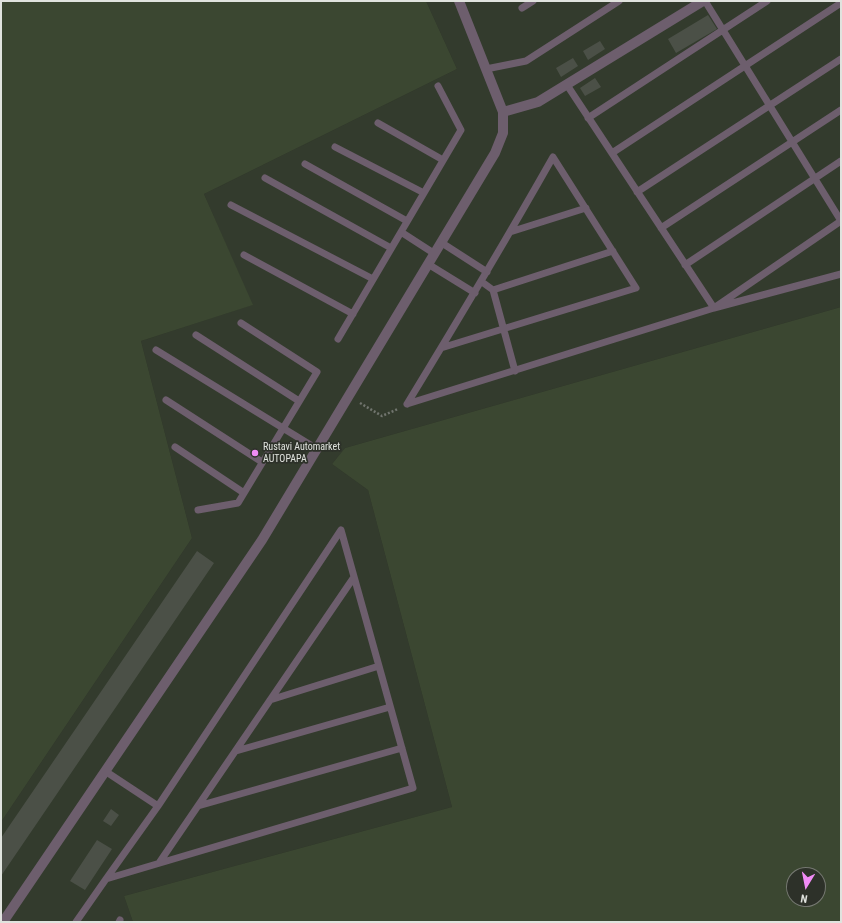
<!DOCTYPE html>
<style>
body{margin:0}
#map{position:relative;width:842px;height:923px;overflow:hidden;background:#2d3129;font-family:"Roboto Condensed",sans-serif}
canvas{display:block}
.frame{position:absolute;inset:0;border:2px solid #e0e3de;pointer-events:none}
.north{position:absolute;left:786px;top:867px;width:40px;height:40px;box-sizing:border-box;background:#2d3129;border:1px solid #757871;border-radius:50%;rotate:190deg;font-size:11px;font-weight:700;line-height:16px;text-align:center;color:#e0e3de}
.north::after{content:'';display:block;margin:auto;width:14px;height:18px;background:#f08bf5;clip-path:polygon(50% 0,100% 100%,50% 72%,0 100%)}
</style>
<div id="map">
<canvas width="842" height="923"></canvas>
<div class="frame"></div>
<div class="north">N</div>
</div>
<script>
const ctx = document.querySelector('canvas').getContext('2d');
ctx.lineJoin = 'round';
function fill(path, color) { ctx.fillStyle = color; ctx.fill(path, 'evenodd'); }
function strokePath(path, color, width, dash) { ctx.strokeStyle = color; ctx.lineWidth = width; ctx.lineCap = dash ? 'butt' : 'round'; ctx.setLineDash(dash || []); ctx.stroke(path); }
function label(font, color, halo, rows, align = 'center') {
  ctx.font = font + ' "Roboto Condensed",sans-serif'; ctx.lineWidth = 3.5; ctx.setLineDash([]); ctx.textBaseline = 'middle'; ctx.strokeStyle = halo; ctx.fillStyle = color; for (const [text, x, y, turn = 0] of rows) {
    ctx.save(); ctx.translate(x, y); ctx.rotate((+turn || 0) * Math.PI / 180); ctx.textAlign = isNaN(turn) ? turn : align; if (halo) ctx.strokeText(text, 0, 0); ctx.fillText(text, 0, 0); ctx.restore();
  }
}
fill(new Path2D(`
 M 426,1 L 841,1 L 841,307 L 345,448 L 332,464 L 368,490 L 452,807 L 124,896 L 133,922 L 1,922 L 1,822 L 192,538 L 141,341 L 252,305 L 204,194 L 457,69 Z`), '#333b2d');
fill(new Path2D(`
 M 1,1 L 426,1 L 457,69 L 204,194 L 253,305 L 141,341 L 192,538 L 1,822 Z
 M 841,307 L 841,922 L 133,922 L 124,896 L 452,807 L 368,490 L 332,464 L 345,448 ZM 794,875 L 818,875 L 818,899 L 794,899 Z`), '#3b4731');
fill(new Path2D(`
 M 708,15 L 717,29 L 676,53 L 668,39 Z
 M 600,41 L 605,49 L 588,60 L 583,51 Z
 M 573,58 L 578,66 L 561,77 L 556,68 Z
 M 595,78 L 601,87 L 585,96 L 580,88 Z
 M 197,551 L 214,563 L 1,876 L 1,838 Z
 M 111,809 L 119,815 L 111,826 L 103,821 Z
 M 97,840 L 112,849 L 85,890 L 70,881 Z`), '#4b5047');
strokePath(new Path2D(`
 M 360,403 L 382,416 L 398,409`), '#71756e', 2.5, [2, 2]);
strokePath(new Path2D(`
 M 705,1 L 841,221
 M 522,8 L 533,1
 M 486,69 L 526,61 L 619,1
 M 567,85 L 714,308 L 841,221
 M 588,118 L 767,1
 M 378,123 L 443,160
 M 335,147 L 424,193
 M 612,153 L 841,3
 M 305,164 L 407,221
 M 265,178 L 391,248
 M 637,192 L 841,59
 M 231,205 L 373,279
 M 661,228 L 841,110
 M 401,232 L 435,254
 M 510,232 L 586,208
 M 442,243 L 487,272
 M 244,255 L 353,314
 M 428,264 L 475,293
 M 685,265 L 841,161
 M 482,282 L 493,290 L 515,371
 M 493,290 L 613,251
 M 196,335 L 299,401
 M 338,339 L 461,130 L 438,86
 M 156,350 L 317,449
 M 166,400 L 262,462
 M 407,404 C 457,322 506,240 553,157 L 636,288 L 441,348
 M 407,404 L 714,308 L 841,274
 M 175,447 L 244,493
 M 198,510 L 238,503 L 317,372 L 241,323
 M 341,530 L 413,788 L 106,879 L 158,806 Z
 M 270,700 L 379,666
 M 236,751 L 390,707
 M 105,771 L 158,806
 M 198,806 L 402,748
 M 159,863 L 354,577
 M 76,922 L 106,879
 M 119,922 L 120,920`), '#6d5e6d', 7);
strokePath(new Path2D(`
 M 503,112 L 538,102 L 703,1
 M 3,922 L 262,540 L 495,153 L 503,133 L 503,112 L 459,1`), '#6d5e6d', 10);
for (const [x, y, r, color] of [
 [255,453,4,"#f08bf5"]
]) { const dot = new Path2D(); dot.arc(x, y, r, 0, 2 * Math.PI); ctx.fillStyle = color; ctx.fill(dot); strokePath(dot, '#2d3129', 1.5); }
label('10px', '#e0e3de', '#2d3129', [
 ["Rustavi Automarket",263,447],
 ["AUTOPAPA",263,459]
], 'left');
</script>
